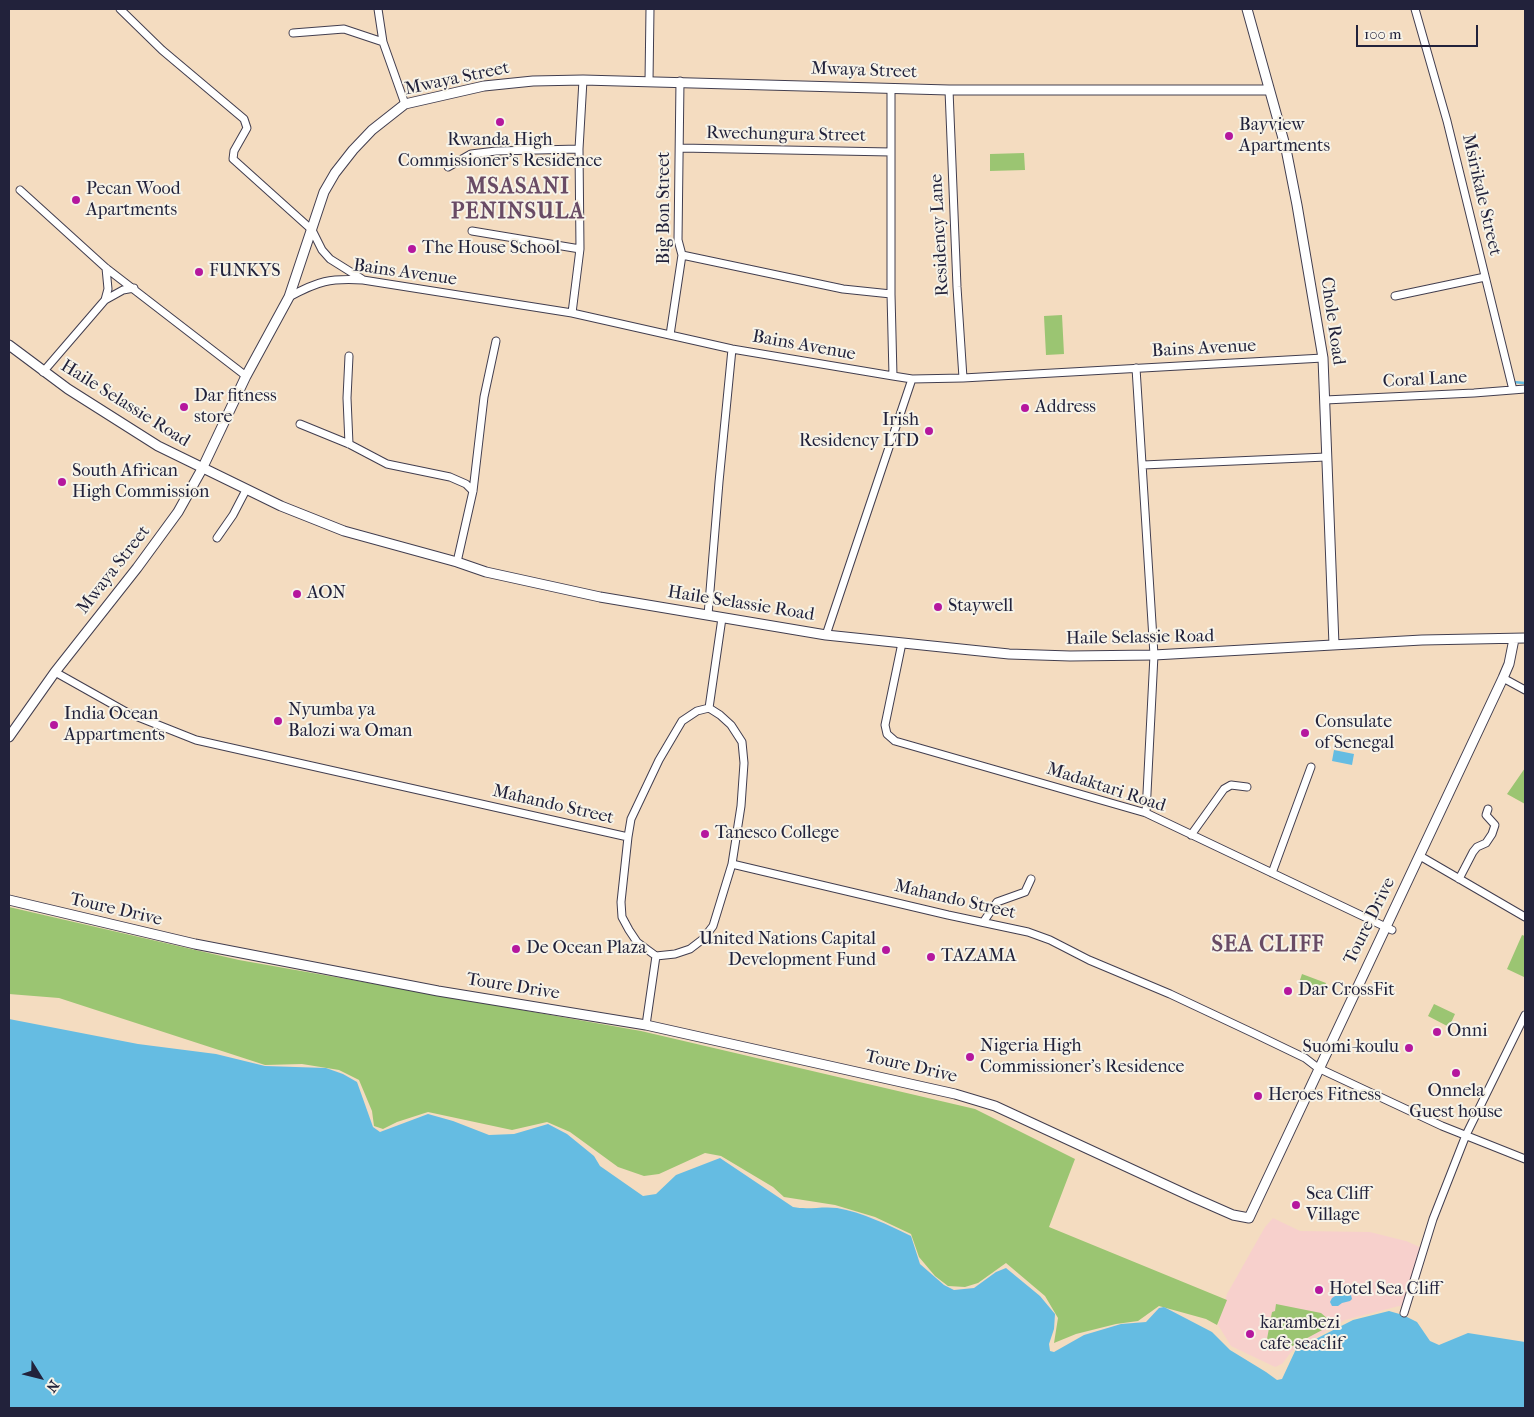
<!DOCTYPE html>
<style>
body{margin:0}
#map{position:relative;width:1534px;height:1417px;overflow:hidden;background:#f4dcc0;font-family:"IM FELL French Canon",serif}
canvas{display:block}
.frame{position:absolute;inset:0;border:10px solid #22223b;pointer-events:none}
.north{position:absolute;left:15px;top:1352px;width:50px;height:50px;-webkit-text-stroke:4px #f7f3e8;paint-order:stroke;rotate:126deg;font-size:14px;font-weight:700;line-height:20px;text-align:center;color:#22223b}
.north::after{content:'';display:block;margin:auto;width:18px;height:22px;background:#22223b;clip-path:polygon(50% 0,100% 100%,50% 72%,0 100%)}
.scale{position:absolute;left:1356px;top:25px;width:122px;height:22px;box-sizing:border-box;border:2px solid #22223b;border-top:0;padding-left:6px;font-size:15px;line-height:18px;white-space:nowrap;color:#22223b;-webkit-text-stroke:4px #f7f3e8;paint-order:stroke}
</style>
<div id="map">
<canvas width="1534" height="1417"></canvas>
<div class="frame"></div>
<div class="north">N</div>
<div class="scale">100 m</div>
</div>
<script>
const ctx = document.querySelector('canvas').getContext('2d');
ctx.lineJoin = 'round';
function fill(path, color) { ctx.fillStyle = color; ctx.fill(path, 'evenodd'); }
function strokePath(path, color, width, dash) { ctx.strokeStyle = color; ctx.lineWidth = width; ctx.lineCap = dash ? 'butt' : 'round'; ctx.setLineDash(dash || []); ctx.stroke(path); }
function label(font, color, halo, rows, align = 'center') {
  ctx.font = font + ' "IM FELL French Canon",serif'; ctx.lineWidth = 4; ctx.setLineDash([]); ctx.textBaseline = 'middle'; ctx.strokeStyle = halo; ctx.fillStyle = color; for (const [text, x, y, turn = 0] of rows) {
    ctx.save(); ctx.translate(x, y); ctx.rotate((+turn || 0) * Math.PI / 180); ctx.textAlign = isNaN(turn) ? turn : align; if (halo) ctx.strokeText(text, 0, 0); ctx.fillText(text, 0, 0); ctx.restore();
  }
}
fill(new Path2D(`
 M 1273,1218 L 1300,1231 L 1370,1232 L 1406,1241 L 1422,1248 L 1403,1307 L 1399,1306 L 1345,1320 L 1292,1351 L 1282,1364 L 1275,1367 L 1231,1346 L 1218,1325 L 1227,1294 L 1265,1227 Z`), '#f7d0cc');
fill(new Path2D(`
 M 1024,153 L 1025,170 L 990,171 L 990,154 Z
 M 1062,315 L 1064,354 L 1046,355 L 1044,316 Z
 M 1525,768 L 1525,804 L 1507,794 Z
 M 9,907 L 239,960 L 641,1031 L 975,1109 L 1075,1159 L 1049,1227 L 1227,1300 L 1217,1325 L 1206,1319 L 1159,1306 L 1138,1321 L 1116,1324 L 1076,1334 L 1054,1343 L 1058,1318 L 1045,1296 L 1006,1263 L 978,1283 L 965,1287 L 948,1286 L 935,1276 L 919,1257 L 911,1234 L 875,1217 L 835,1205 L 784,1197 L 773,1187 L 721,1156 L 705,1153 L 659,1174 L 644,1176 L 618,1167 L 570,1132 L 547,1122 L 512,1130 L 428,1112 L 397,1122 L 383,1129 L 374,1126 L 372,1111 L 359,1080 L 339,1070 L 302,1064 L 265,1065 L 59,998 L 9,994 Z
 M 1522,935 L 1525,936 L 1524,977 L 1507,969 Z
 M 1302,974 L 1326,983 L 1322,992 L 1299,983 Z
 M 1434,1004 L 1455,1014 L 1449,1027 L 1428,1016 Z
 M 1276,1304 L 1321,1313 L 1328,1319 L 1324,1329 L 1285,1350 L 1267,1339 L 1272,1312 L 1275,1311 Z`), '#9bc572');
fill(new Path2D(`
 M 1334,750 L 1354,754 L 1352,765 L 1332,761 Z
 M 9,1019 L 138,1044 L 216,1054 L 265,1066 L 326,1068 L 343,1074 L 357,1082 L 373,1127 L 380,1132 L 428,1114 L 453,1121 L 489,1135 L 514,1134 L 548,1124 L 567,1134 L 594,1156 L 600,1166 L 643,1196 L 656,1194 L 676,1175 L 720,1158 L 793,1207 C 808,1210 822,1206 837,1208 C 862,1212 888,1225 911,1236 L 920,1264 L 944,1285 L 954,1290 L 974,1288 L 996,1272 L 1006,1268 L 1040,1296 L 1055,1314 L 1054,1329 L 1049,1344 L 1050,1351 L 1054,1352 L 1084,1335 L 1121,1324 L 1146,1322 L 1159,1308 L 1164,1307 L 1212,1332 L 1230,1350 L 1266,1372 L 1277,1380 L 1282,1379 L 1296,1349 L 1353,1320 L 1389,1311 L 1403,1315 L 1417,1322 L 1430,1341 L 1439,1345 L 1468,1333 L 1525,1342 L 1525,1408 L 9,1408 Z
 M 1340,1293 L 1351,1295 L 1352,1299 L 1350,1301 L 1342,1303 L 1338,1306 L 1332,1306 L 1330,1302 L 1332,1298 Z`), '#65bce2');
strokePath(new Path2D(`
 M 1513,382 L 1525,383`), '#65bce2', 2.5);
const minor = new Path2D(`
 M 120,9 L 162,50 L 244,119 L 247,128 L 234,151 L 233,159 L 312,230 L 322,250 L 330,259 L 362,279
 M 378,9 L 383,42 L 405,104
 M 1415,9 L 1447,121 L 1513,390
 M 293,33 L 344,29 L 383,42
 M 649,81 L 650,9
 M 891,88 L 891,294 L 893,376
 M 949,90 L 957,287 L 963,378
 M 680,148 L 891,152
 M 448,167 L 471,154 L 496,151 L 579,149
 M 20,190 L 106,268 L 246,376
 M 472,231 L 580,249
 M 682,255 L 843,289 L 891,294
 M 1395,296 L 1485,277
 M 289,297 C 318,281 330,278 363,280 L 572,313 L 732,349 L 893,376 L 912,379 L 963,378 L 1323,358
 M 105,300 L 108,289 L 106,268
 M 572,313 L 580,249 L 579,149 L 583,80
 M 670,335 L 682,255 L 678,240 L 680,81
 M 349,356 L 347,398 L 349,444
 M 1136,368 L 1154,655 L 1146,813
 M 43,372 L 105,300 L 123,290 L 134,288
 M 1325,400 L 1474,393 L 1525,389
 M 300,424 L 349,444 L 387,464 L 450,477 L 466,484 L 473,491
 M 1143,465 L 1326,457
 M 217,538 L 233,515 L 246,490
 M 457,562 L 473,491 L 484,397 L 496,341
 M 708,615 L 719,482 L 732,349
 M 826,635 L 912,379
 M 902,643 L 885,725 L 887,734 L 895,741 L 1146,813 L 1392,930
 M 55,672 L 128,713 L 196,740 L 628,837
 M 1503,678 L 1525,690
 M 709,708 L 720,715 L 731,725 L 742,742 L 744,763 L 741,806 L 732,864 L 713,926 L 703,939 L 690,949 L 675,954 L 656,956 L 637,942 L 629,930 L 622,917 L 621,902 L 628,837 L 631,819 L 659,760 L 682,721 L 697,711 Z
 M 709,708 L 722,618
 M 1191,835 L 1224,789 L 1231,785 L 1247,787
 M 1420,856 L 1525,917
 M 732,864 L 948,915 L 1028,932 L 1050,940 L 1089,960 L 1170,994 L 1253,1033 L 1305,1058 L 1318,1068 L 1442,1126 L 1525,1159
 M 1272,873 L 1311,767
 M 1459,879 L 1473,852 L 1477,847 L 1486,843 L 1492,834 L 1495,825 L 1486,815 L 1488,809
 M 984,921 L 997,902 L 1025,892 L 1031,879
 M 646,1025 L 656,956
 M 1404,1313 L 1433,1219 L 1466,1135 L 1525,1015`);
const tertiary = new Path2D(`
 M 1247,9 L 1286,149 L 1297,205 L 1323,358 L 1334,645
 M 9,345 L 68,389 L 158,446 L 281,506 L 344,531 L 457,562 L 486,572 L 600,597 L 826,635 L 1009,654 L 1070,656 L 1154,655 L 1422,640 L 1525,638
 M 9,737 L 55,672 L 137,568 L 178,512 L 202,469 L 246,376 L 289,297 L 324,192 L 335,173 L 353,150 L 372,130 L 405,104 L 484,86 L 533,81 L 583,80 L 949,90 L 1269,90
 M 9,900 L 195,944 L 438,991 L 646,1025 L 955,1094 L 995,1106 L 1192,1197 L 1233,1215 L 1249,1218 L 1503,678 L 1509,664 L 1514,639`);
strokePath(minor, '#423e4f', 9);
strokePath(tertiary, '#423e4f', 11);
strokePath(minor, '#fff', 7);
strokePath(tertiary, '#fff', 9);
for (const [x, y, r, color] of [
 [500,122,5,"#b5179e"],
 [1229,136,5,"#b5179e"],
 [76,200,5,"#b5179e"],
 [412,249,5,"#b5179e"],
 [199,272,5,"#b5179e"],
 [184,407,5,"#b5179e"],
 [1025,408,5,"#b5179e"],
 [929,431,5,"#b5179e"],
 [62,482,5,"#b5179e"],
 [297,594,5,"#b5179e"],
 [938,607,5,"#b5179e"],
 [278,721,5,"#b5179e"],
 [54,725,5,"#b5179e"],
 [1305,733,5,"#b5179e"],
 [705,834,5,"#b5179e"],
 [516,949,5,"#b5179e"],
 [886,950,5,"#b5179e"],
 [931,957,5,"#b5179e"],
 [1288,991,5,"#b5179e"],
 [1437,1032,5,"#b5179e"],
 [1409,1048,5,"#b5179e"],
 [970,1057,5,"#b5179e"],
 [1456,1073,5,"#b5179e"],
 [1258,1096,5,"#b5179e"],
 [1296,1205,5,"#b5179e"],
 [1319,1290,5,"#b5179e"],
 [1250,1334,5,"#b5179e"]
]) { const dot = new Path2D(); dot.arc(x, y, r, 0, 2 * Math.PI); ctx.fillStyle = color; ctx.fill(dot); strokePath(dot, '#f7f3e8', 2); }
label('18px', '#22223b', '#f7f3e8', [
 ["Mwaya Street",864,71,2],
 ["Mwaya Street",457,79,-12],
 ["Rwechungura Street",786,135,1],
 ["Msirikale Street",1481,195,77],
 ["Big Bon Street",665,208,-90],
 ["Residency Lane",940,235,-93],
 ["Bains Avenue",405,273,8],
 ["Chole Road",1332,321,82],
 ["Bains Avenue",804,346,10],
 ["Bains Avenue",1204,349,-3],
 ["Coral Lane",1425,380,-3],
 ["Haile Selassie Road",125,404,32],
 ["Mwaya Street",114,570,-52],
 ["Haile Selassie Road",741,604,9],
 ["Haile Selassie Road",1140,638,-1],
 ["Madaktari Road",1106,788,18],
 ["Mahando Street",553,805,13],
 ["Mahando Street",955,900,13],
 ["Toure Drive",116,910,13],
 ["Toure Drive",1370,921,-64],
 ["Toure Drive",513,987,9],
 ["Toure Drive",911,1067,13]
]);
label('18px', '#22223b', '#f7f3e8', [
 ["Bayview",1239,126],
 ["Apartments",1239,147],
 ["Rwanda High",500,141,"center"],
 ["Commissioner's Residence",500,162,"center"],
 ["Pecan Wood",86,190],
 ["Apartments",86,211],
 ["The House School",422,249],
 ["FUNKYS",209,272],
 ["Dar fitness",194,397],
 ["store",194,418],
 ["Address",1035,408],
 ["Irish",919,421,"right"],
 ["Residency LTD",919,442,"right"],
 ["South African",72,472],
 ["High Commission",72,493],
 ["AON",307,594],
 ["Staywell",948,607],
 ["Nyumba ya",288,711],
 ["Balozi wa Oman",288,732],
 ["India Ocean",64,715],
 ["Appartments",64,736],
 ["Consulate",1315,723],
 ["of Senegal",1315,744],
 ["Tanesco College",715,834],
 ["United Nations Capital",876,940,"right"],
 ["Development Fund",876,961,"right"],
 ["De Ocean Plaza",526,949],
 ["TAZAMA",941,957],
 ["Dar CrossFit",1298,991],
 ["Onni",1447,1032],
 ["Nigeria High",980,1047],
 ["Commissioner's Residence",980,1068],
 ["Suomi-koulu",1399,1048,"right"],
 ["Onnela",1456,1092,"center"],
 ["Guest house",1456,1113,"center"],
 ["Heroes Fitness",1268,1096],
 ["Sea Cliff",1306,1195],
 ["Village",1306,1216],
 ["Hotel Sea Cliff",1329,1290],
 ["karambezi",1260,1324],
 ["cafe seaclif",1260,1345]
], 'left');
ctx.letterSpacing = '1px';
label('bold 22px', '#694b65', '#f7f3e8', [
 ["MSASANI",518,188],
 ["PENINSULA",518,213],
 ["SEA CLIFF",1268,946]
]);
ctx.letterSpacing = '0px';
</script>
